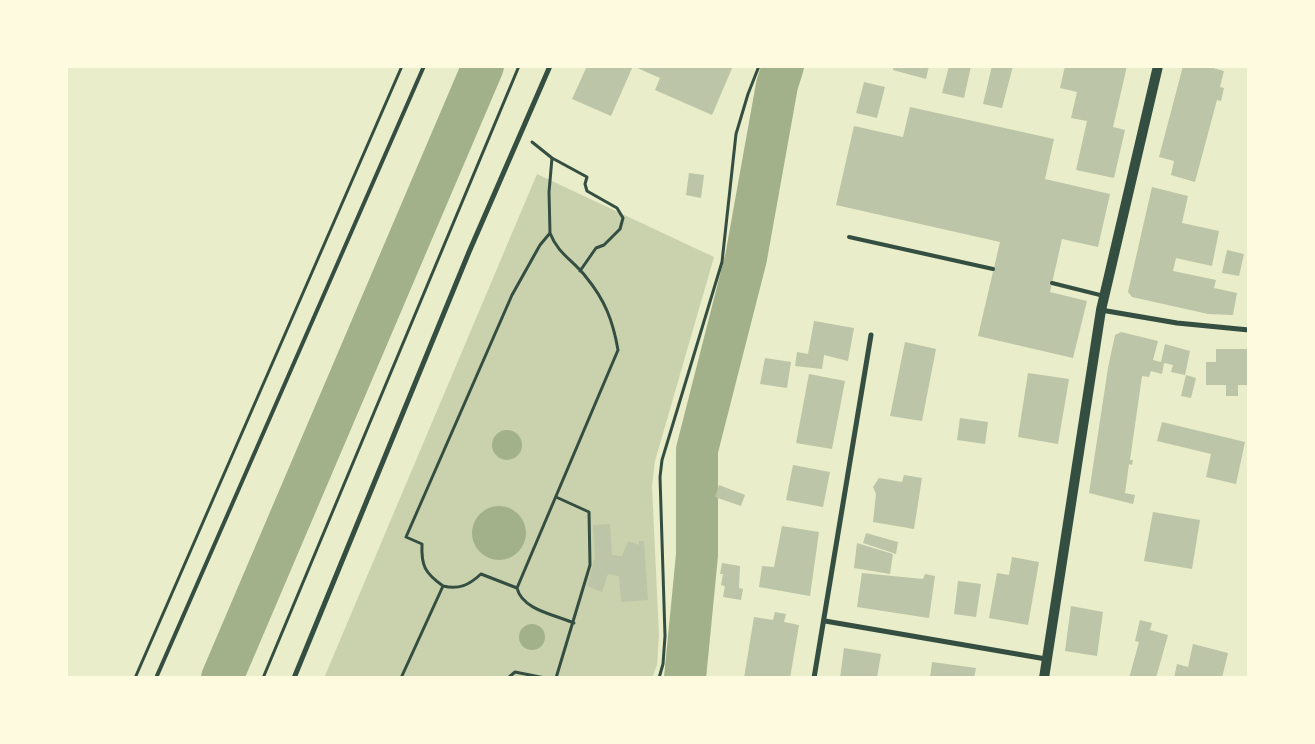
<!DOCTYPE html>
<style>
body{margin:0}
#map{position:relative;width:1315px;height:744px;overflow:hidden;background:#e9edc9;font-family:"PT Sans",sans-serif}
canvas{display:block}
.frame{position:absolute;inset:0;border:68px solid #fefae0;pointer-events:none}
</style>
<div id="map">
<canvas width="1315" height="744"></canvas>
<div class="frame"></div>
</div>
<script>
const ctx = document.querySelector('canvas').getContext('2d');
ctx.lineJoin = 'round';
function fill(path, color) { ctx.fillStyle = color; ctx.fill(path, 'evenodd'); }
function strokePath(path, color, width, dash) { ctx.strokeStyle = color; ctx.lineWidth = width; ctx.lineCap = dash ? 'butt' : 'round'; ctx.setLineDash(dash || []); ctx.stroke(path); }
fill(new Path2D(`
 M 537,174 L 714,257 L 655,461 L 652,486 L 659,636 L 657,665 L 652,678 L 324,678 Z`), '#cad2ad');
fill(new Path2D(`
 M492 445a15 15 0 1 1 30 0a15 15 0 1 1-30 0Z
 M472 533a27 27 0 1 1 54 0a27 27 0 1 1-54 0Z
 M519 637a13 13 0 1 1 26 0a13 13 0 1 1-26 0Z`), '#a3b18a');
strokePath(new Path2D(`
 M 222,678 L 483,66
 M 685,678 L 697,555 L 697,450 L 746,258 L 777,85 L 783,66`), '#a3b18a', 42);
fill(new Path2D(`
 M 587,66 L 633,66 L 611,116 L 572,99 Z
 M 633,66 L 733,66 L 712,115 L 655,90 L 660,78 Z
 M 894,66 L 929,66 L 926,79 L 893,70 Z
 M 949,66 L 971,66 L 964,98 L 942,93 Z
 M 992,66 L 1013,66 L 1002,108 L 983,104 Z
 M 1065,66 L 1127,66 L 1113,127 L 1125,130 L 1114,178 L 1076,170 L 1087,121 L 1071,118 L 1077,92 L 1060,88 Z
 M 1183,66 L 1206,66 L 1224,71 L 1220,87 L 1224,88 L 1221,101 L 1217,100 L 1195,182 L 1171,175 L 1174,161 L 1159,157 Z
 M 864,82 L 885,87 L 877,118 L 856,113 Z
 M 910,107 L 1054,139 L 1045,179 L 1110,194 L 1098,247 L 1062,239 L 1050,292 L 1087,301 L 1073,358 L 978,336 L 1000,242 L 836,205 L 854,126 L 903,137 Z
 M 689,173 L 704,175 L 701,198 L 686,195 Z
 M 1152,187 L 1188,196 L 1182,223 L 1219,231 L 1212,266 L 1176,258 L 1173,271 L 1216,280 L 1214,288 L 1237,293 L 1233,315 L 1208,314 L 1132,297 L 1128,292 Z
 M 1227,250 L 1244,254 L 1239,276 L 1222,273 Z
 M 814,321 L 854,328 L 848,361 L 824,355 L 822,369 L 795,366 L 797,352 L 808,354 Z
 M 1121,332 L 1158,341 L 1153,360 L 1161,362 L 1165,344 L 1190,351 L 1185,375 L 1171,372 L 1173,365 L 1164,363 L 1162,374 L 1151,371 L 1149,377 L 1142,376 L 1130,460 L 1133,460 L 1132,465 L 1129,464 L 1125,493 L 1135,495 L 1133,504 L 1089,493 L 1108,368 L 1115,335 Z
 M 905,342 L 936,349 L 922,421 L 890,416 Z
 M 1216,349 L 1249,349 L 1249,385 L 1238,385 L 1238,396 L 1226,396 L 1226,385 L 1206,385 L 1206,362 L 1216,362 Z
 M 765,358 L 791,362 L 787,388 L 760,384 Z
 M 1028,373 L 1069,379 L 1058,444 L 1018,437 Z
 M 809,374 L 845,381 L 832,449 L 796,443 Z
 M 1186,375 L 1196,378 L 1191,398 L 1181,396 Z
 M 960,418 L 988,422 L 985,444 L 957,440 Z
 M 1162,422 L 1245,442 L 1236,484 L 1206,477 L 1211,454 L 1157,441 Z
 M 793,465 L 830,472 L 823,507 L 786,500 Z
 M 904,475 L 922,478 L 914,529 L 873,522 L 876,494 L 873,487 L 879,478 L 902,482 Z
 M 719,485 L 745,495 L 741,506 L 715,497 Z
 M 1153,512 L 1200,520 L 1192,569 L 1144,561 Z
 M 610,524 L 612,555 L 622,556 L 628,541 L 639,545 L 639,541 L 644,541 L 648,600 L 621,602 L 619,576 L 608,574 L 602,592 L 587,586 L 595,557 L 593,525 Z
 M 782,526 L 819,532 L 810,596 L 759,587 L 762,566 L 774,567 Z
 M 866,533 L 898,542 L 896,554 L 863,543 Z
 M 857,543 L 893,554 L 890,574 L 854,568 Z
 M 1012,557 L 1039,562 L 1028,625 L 989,618 L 997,573 L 1009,575 Z
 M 722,563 L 740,566 L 739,588 L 743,589 L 741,600 L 723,597 L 725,586 L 721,585 L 723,574 L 720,574 Z
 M 862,573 L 923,579 L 925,574 L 935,576 L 929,618 L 857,607 Z
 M 958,581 L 981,584 L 976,617 L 954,614 Z
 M 1071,606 L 1103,612 L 1097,656 L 1065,651 Z
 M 775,612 L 786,614 L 784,622 L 799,625 L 790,678 L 744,678 L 754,617 L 773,620 Z
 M 1140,620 L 1152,623 L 1150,630 L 1168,635 L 1156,678 L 1129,678 L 1139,642 L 1135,641 Z
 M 1193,644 L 1228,653 L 1222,678 L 1174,678 L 1177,664 L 1188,667 Z
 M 844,648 L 881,654 L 877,678 L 840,678 Z
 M 932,662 L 976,668 L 974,678 L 930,678 Z`), '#bcc5a7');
strokePath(new Path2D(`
 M 552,158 L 587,177 L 585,184 L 587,191 L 617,208 L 623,218 L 620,229 L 604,245 L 596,248 L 580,271
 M 443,586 C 459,590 469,585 481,574 L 517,588 L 618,350 C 613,321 605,300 586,277 C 573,260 558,254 550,233
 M 517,588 C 522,610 556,615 574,623
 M 135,678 L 402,66
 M 263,678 L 519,66
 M 401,678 L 443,586 C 425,573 421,566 422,544 L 406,537 L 512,295 L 540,245 L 550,233 L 549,192 L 552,158 L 532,142
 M 508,678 L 515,672 L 545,678
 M 556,678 L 590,565 L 589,512 L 556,497
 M 659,678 L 663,664 L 665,636 L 660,477 L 662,460 L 722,262 L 736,134 L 748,94 L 759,66`), '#344e41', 3);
strokePath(new Path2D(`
 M 849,237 L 993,269
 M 1052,283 L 1104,296
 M 156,678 L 424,66`), '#344e41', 4);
strokePath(new Path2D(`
 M 1101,310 L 1177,323 L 1249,330
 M 825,621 L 1046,659
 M 294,678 L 469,252 L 550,66
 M 814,678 L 871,335`), '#344e41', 5);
strokePath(new Path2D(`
 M 1044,678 L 1101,310 L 1158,66`), '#344e41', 10);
</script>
